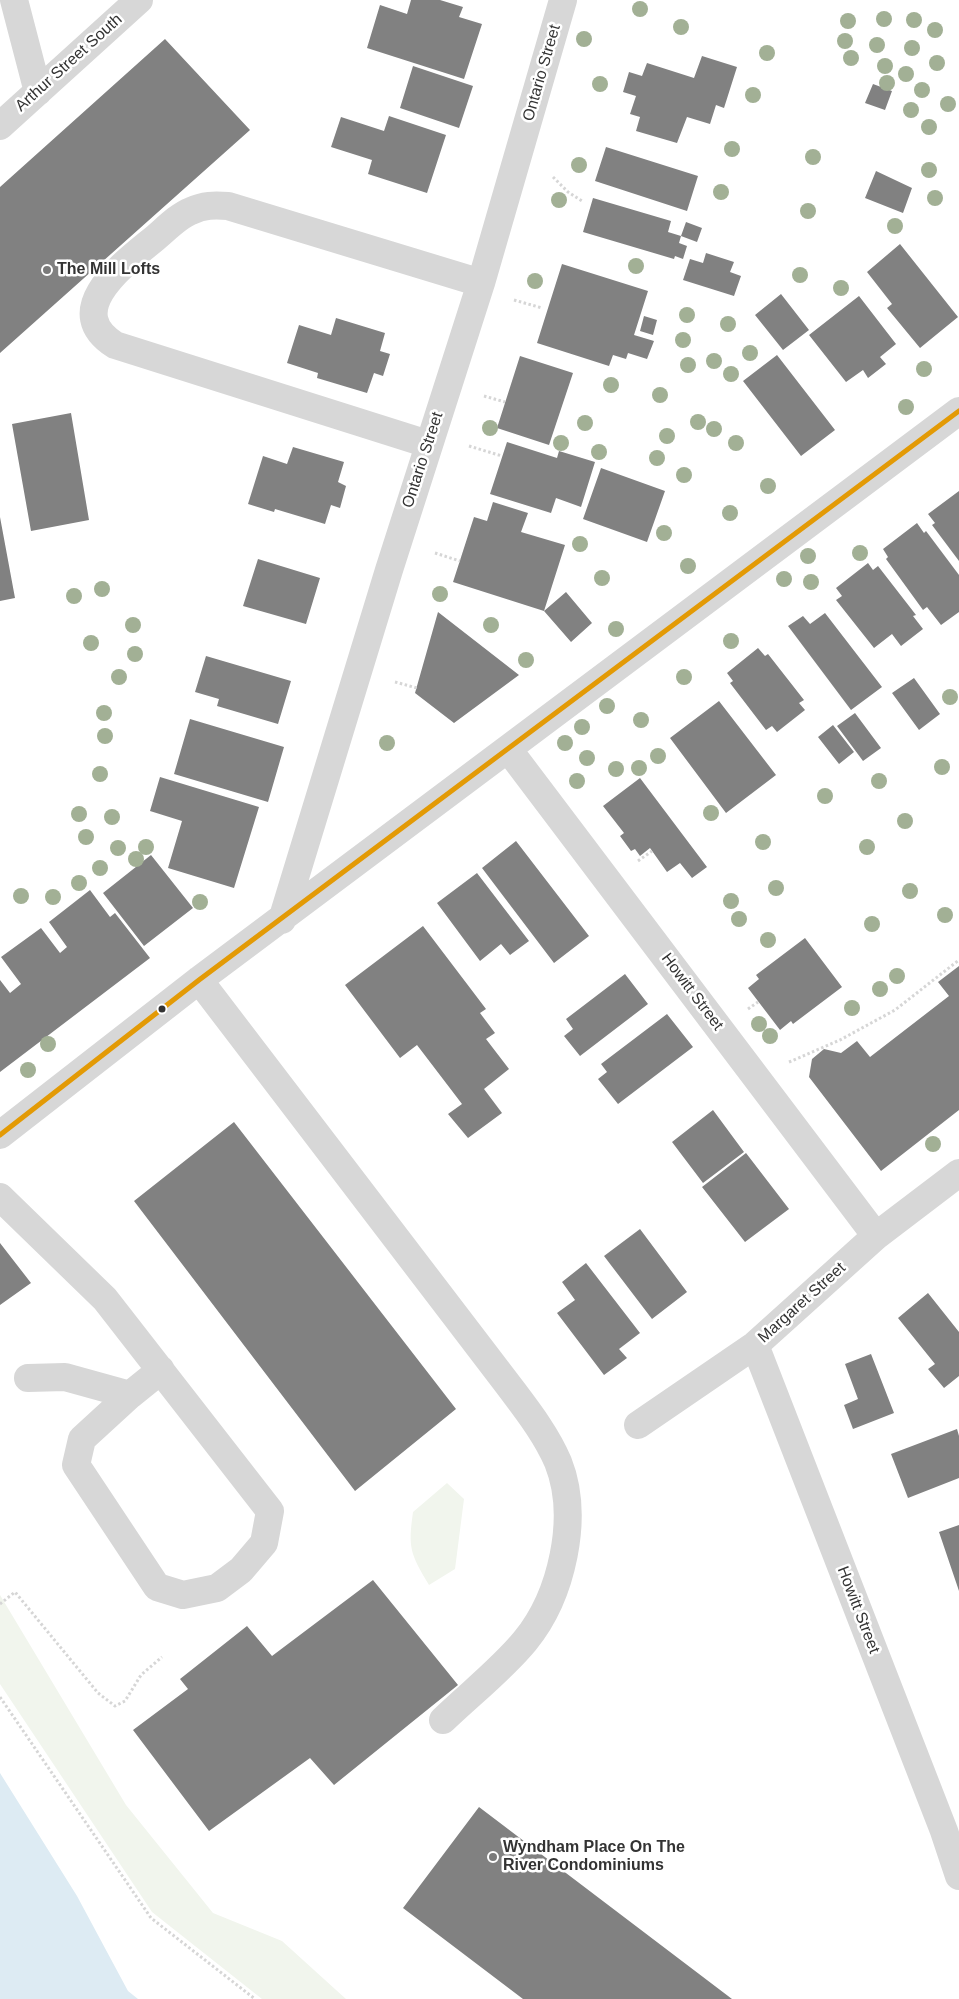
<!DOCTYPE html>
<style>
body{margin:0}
canvas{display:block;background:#fff}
</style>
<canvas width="959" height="1999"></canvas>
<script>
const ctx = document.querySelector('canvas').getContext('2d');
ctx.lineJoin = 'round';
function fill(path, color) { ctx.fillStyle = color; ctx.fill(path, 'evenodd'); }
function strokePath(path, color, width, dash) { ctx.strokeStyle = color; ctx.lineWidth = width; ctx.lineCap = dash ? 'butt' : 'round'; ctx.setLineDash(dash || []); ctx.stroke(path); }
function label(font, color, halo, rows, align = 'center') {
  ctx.font = font + ' Arial,sans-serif'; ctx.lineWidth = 5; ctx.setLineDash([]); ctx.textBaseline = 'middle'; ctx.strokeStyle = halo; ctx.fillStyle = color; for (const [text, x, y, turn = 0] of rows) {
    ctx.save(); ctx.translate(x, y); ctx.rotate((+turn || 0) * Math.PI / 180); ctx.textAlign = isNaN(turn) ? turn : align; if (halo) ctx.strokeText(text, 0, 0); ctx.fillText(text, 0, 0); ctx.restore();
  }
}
fill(new Path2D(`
 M 447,1483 L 464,1499 L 455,1569 L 429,1585 C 410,1553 408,1548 413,1512 Z
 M 0,1595 L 126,1805 L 213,1913 L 282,1941 L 346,1999 L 262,1999 L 152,1912 L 0,1684 Z`), '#f1f5ed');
fill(new Path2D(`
 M 0,1773 L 77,1896 L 128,1991 L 138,1999 L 0,1999 Z`), '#ddebf3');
fill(new Path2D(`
 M 411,0 L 440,0 L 463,7 L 459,17 L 482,24 L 464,79 L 367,48 L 380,5 L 407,14 Z
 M 165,39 L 250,130 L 0,353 L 0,187 Z
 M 702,56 L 737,67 L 724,108 L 716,105 L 710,124 L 687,117 L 677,143 L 636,131 L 640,117 L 630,114 L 636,96 L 623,92 L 629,72 L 642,76 L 647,63 L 694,78 Z
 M 413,66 L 473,86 L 459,128 L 400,108 Z
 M 873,84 L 892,91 L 885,110 L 865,103 Z
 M 389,116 L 446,135 L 427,193 L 368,174 L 372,160 L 331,147 L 341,117 L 384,131 Z
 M 606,147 L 698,176 L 687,211 L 595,181 Z
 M 876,171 L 912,188 L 903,213 L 865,198 Z
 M 593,198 L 671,221 L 668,232 L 681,236 L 679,243 L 687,246 L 683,259 L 675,256 L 674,259 L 583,232 Z
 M 686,222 L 702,228 L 697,242 L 681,236 Z
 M 900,244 L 958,317 L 920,348 L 887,308 L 892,304 L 867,272 Z
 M 706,253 L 734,262 L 730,272 L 741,276 L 734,296 L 683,280 L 690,259 L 703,263 Z
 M 562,264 L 648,291 L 634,335 L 654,341 L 647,359 L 628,353 L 626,359 L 613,355 L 609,366 L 537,343 Z
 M 781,294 L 809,330 L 783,350 L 755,315 Z
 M 859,296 L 896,344 L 880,357 L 886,364 L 868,378 L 863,370 L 846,382 L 809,335 Z
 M 644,316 L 657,320 L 653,335 L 640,331 Z
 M 336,318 L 385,333 L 380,351 L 390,354 L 383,376 L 374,373 L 367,393 L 317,378 L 318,373 L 287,363 L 299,325 L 331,335 Z
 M 777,355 L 835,430 L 801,456 L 743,381 Z
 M 520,356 L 573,373 L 549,445 L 497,428 Z
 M 71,413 L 89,520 L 31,531 L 12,424 Z
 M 507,442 L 557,458 L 559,451 L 595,462 L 581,507 L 556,498 L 551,513 L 490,494 Z
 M 293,447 L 344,462 L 338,482 L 346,486 L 340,508 L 331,505 L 325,524 L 275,509 L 274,512 L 248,504 L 263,456 L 287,464 Z
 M 601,468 L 665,491 L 647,542 L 583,519 Z
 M 959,491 L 959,561 L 932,525 L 935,523 L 928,514 Z
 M 493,502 L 528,513 L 521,532 L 565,545 L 544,611 L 453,582 L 474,517 L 487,521 Z
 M 0,517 L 15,598 L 0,601 Z
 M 917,523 L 924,533 L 926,531 L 959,575 L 959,612 L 941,625 L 927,607 L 923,610 L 886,559 L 888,557 L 883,549 Z
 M 258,559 L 320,578 L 306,624 L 243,606 Z
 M 868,563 L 873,570 L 878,566 L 916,615 L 913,616 L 923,629 L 901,646 L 892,634 L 874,648 L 836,600 L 842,596 L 836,588 Z
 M 566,592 L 592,623 L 571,642 L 544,611 Z
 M 438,612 L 519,675 L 454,723 L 415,693 Z
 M 825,613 L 882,687 L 851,710 L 788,626 L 803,616 L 810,624 Z
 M 758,648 L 765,656 L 768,654 L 804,700 L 799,703 L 805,710 L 777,732 L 772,726 L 766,730 L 730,683 L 733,681 L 727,673 Z
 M 206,656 L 291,681 L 278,724 L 217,706 L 219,699 L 195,692 Z
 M 914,678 L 940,714 L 919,730 L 892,693 Z
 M 719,701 L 776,775 L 726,813 L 670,738 Z
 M 855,713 L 881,748 L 863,761 L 837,726 Z
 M 190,719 L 284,747 L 268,802 L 174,774 Z
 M 833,725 L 854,752 L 839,764 L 818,737 Z
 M 160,777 L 259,807 L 234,888 L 168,868 L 182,821 L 150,811 Z
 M 640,778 L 707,867 L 692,878 L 680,863 L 667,872 L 650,848 L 640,856 L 635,849 L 631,851 L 620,836 L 624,833 L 603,806 Z
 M 516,841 L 589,936 L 554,963 L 482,868 Z
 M 151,855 L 193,908 L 144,946 L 103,893 Z
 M 477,873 L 529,941 L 510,955 L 501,944 L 480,961 L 437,903 Z
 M 90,890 L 110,917 L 115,913 L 150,958 L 0,1072 L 0,980 L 10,993 L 21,984 L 1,957 L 41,928 L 60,953 L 67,947 L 49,922 Z
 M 423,926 L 486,1009 L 480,1013 L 495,1033 L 486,1039 L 509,1069 L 484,1089 L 502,1113 L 468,1138 L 448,1114 L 462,1104 L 417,1045 L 400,1058 L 345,985 Z
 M 805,938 L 842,987 L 793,1024 L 791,1021 L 780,1030 L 748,988 L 759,979 L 756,975 Z
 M 959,966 L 959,1110 L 881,1171 L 809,1077 L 812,1059 L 824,1049 L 841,1053 L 857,1041 L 870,1057 L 949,996 L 938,982 Z
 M 625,974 L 648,1004 L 580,1056 L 564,1036 L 573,1029 L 566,1019 Z
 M 667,1014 L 693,1047 L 618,1104 L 598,1079 L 607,1072 L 601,1064 Z
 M 713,1110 L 744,1152 L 703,1183 L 672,1142 Z
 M 234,1122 L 456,1409 L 355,1491 L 134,1201 Z
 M 746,1153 L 789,1209 L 745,1242 L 702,1187 Z
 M 640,1229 L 687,1292 L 652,1319 L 604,1256 Z
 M 0,1243 L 31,1283 L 0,1305 Z
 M 586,1263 L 640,1333 L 619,1349 L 627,1358 L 604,1375 L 557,1313 L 575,1300 L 562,1282 Z
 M 928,1293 L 959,1332 L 959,1376 L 944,1388 L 928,1369 L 935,1364 L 898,1318 Z
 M 871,1354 L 894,1413 L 853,1429 L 844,1405 L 858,1399 L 845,1364 Z
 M 957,1429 L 959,1436 L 959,1478 L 908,1498 L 891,1454 Z
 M 959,1525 L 959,1591 L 939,1532 Z
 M 373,1580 L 458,1685 L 334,1785 L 310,1758 L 209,1831 L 133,1730 L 188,1689 L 180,1679 L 247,1626 L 272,1656 Z
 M 479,1807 L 732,1999 L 523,1999 L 403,1908 Z`), '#818181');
strokePath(new Path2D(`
 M 553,177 L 568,192 L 582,201
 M 514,300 L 542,308
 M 484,396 L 505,402
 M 469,446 L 502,456
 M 435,553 L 460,561
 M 395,682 L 417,688
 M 638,861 L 652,851
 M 748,1009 L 758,1002
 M 789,1062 L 840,1040 L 895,1010 L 959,960
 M 0,1604 L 15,1592 L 98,1693 L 115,1706 L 125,1701 L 141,1675 L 162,1657
 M 0,1697 L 151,1918 L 255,1999`), '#d6d6d6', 3, [2.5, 2.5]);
strokePath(new Path2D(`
 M 14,0 L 38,92
 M 0,126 L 139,0
 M 428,444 L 115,345 C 60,310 125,263 154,239 C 165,230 178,216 191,211 C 204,205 214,205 228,206 L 481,283
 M 508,749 L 876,1236
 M 282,920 L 389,570 L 481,283 L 563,0
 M 199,980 L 509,1386 C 527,1410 546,1434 558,1462 C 580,1517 562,1596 525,1641 C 502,1669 470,1694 443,1720
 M 0,1135 L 199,980 L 959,411
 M 0,1197 L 105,1299 L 270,1511 L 264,1543 L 241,1570 L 217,1588 L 183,1595 L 157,1587 L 76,1465 L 82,1439 L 130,1395 L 161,1370
 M 755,1345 L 944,1831 L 959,1876
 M 28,1378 L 65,1377 L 130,1395
 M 638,1425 L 755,1345 L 876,1236 L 959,1173`), '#d7d7d7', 28);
strokePath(new Path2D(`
 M 0,1135 L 199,980 L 959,411`), '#e39a05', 5);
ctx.fillStyle = '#a2b095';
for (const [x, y] of [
 [640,9],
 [884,19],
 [914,20],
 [848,21],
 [681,27],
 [935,30],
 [584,39],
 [845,41],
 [877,45],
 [912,48],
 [767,53],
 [851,58],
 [937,63],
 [885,66],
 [906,74],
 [887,83],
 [600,84],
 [922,90],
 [753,95],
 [948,104],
 [911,110],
 [929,127],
 [732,149],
 [813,157],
 [579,165],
 [929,170],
 [721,192],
 [935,198],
 [559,200],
 [808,211],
 [895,226],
 [636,266],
 [800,275],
 [535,281],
 [841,288],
 [687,315],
 [728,324],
 [683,340],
 [750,353],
 [714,361],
 [688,365],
 [924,369],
 [731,374],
 [611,385],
 [660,395],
 [906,407],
 [698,422],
 [585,423],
 [490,428],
 [714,429],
 [667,436],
 [561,443],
 [736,443],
 [599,452],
 [657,458],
 [684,475],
 [768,486],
 [730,513],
 [664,533],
 [580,544],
 [860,553],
 [808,556],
 [688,566],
 [602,578],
 [784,579],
 [811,582],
 [102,589],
 [440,594],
 [74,596],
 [133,625],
 [491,625],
 [616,629],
 [731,641],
 [91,643],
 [135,654],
 [526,660],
 [119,677],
 [684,677],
 [950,697],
 [607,706],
 [104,713],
 [641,720],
 [582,727],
 [105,736],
 [387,743],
 [565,743],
 [658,756],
 [587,758],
 [942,767],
 [639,768],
 [616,769],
 [100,774],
 [577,781],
 [879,781],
 [825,796],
 [711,813],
 [79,814],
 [112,817],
 [905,821],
 [86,837],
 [763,842],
 [146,847],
 [867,847],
 [118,848],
 [136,859],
 [100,868],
 [79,883],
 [776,888],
 [910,891],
 [21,896],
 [53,897],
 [731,901],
 [200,902],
 [945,915],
 [739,919],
 [872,924],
 [768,940],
 [897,976],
 [880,989],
 [852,1008],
 [759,1024],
 [770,1036],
 [48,1044],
 [28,1070],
 [933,1144]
]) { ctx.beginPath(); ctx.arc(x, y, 8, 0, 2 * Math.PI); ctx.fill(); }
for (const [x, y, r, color] of [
 [47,270,5,"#7a7a7a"],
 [162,1009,4.5,"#333"],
 [493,1857,5,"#7a7a7a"]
]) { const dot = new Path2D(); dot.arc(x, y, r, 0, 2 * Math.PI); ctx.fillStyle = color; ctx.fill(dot); strokePath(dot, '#fff', 2); }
label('16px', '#333', '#fff', [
 ["Arthur Street South",69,63,-42],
 ["Ontario Street",542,73,-74],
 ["Ontario Street",423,460,-72],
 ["Howitt Street",692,992,53],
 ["Margaret Street",802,1303,-42],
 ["Howitt Street",858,1610,69]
]);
label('bold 16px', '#333', '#fff', [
 ["The Mill Lofts",57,270],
 ["Wyndham Place On The",503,1848],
 ["River Condominiums",503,1866]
], 'left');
</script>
